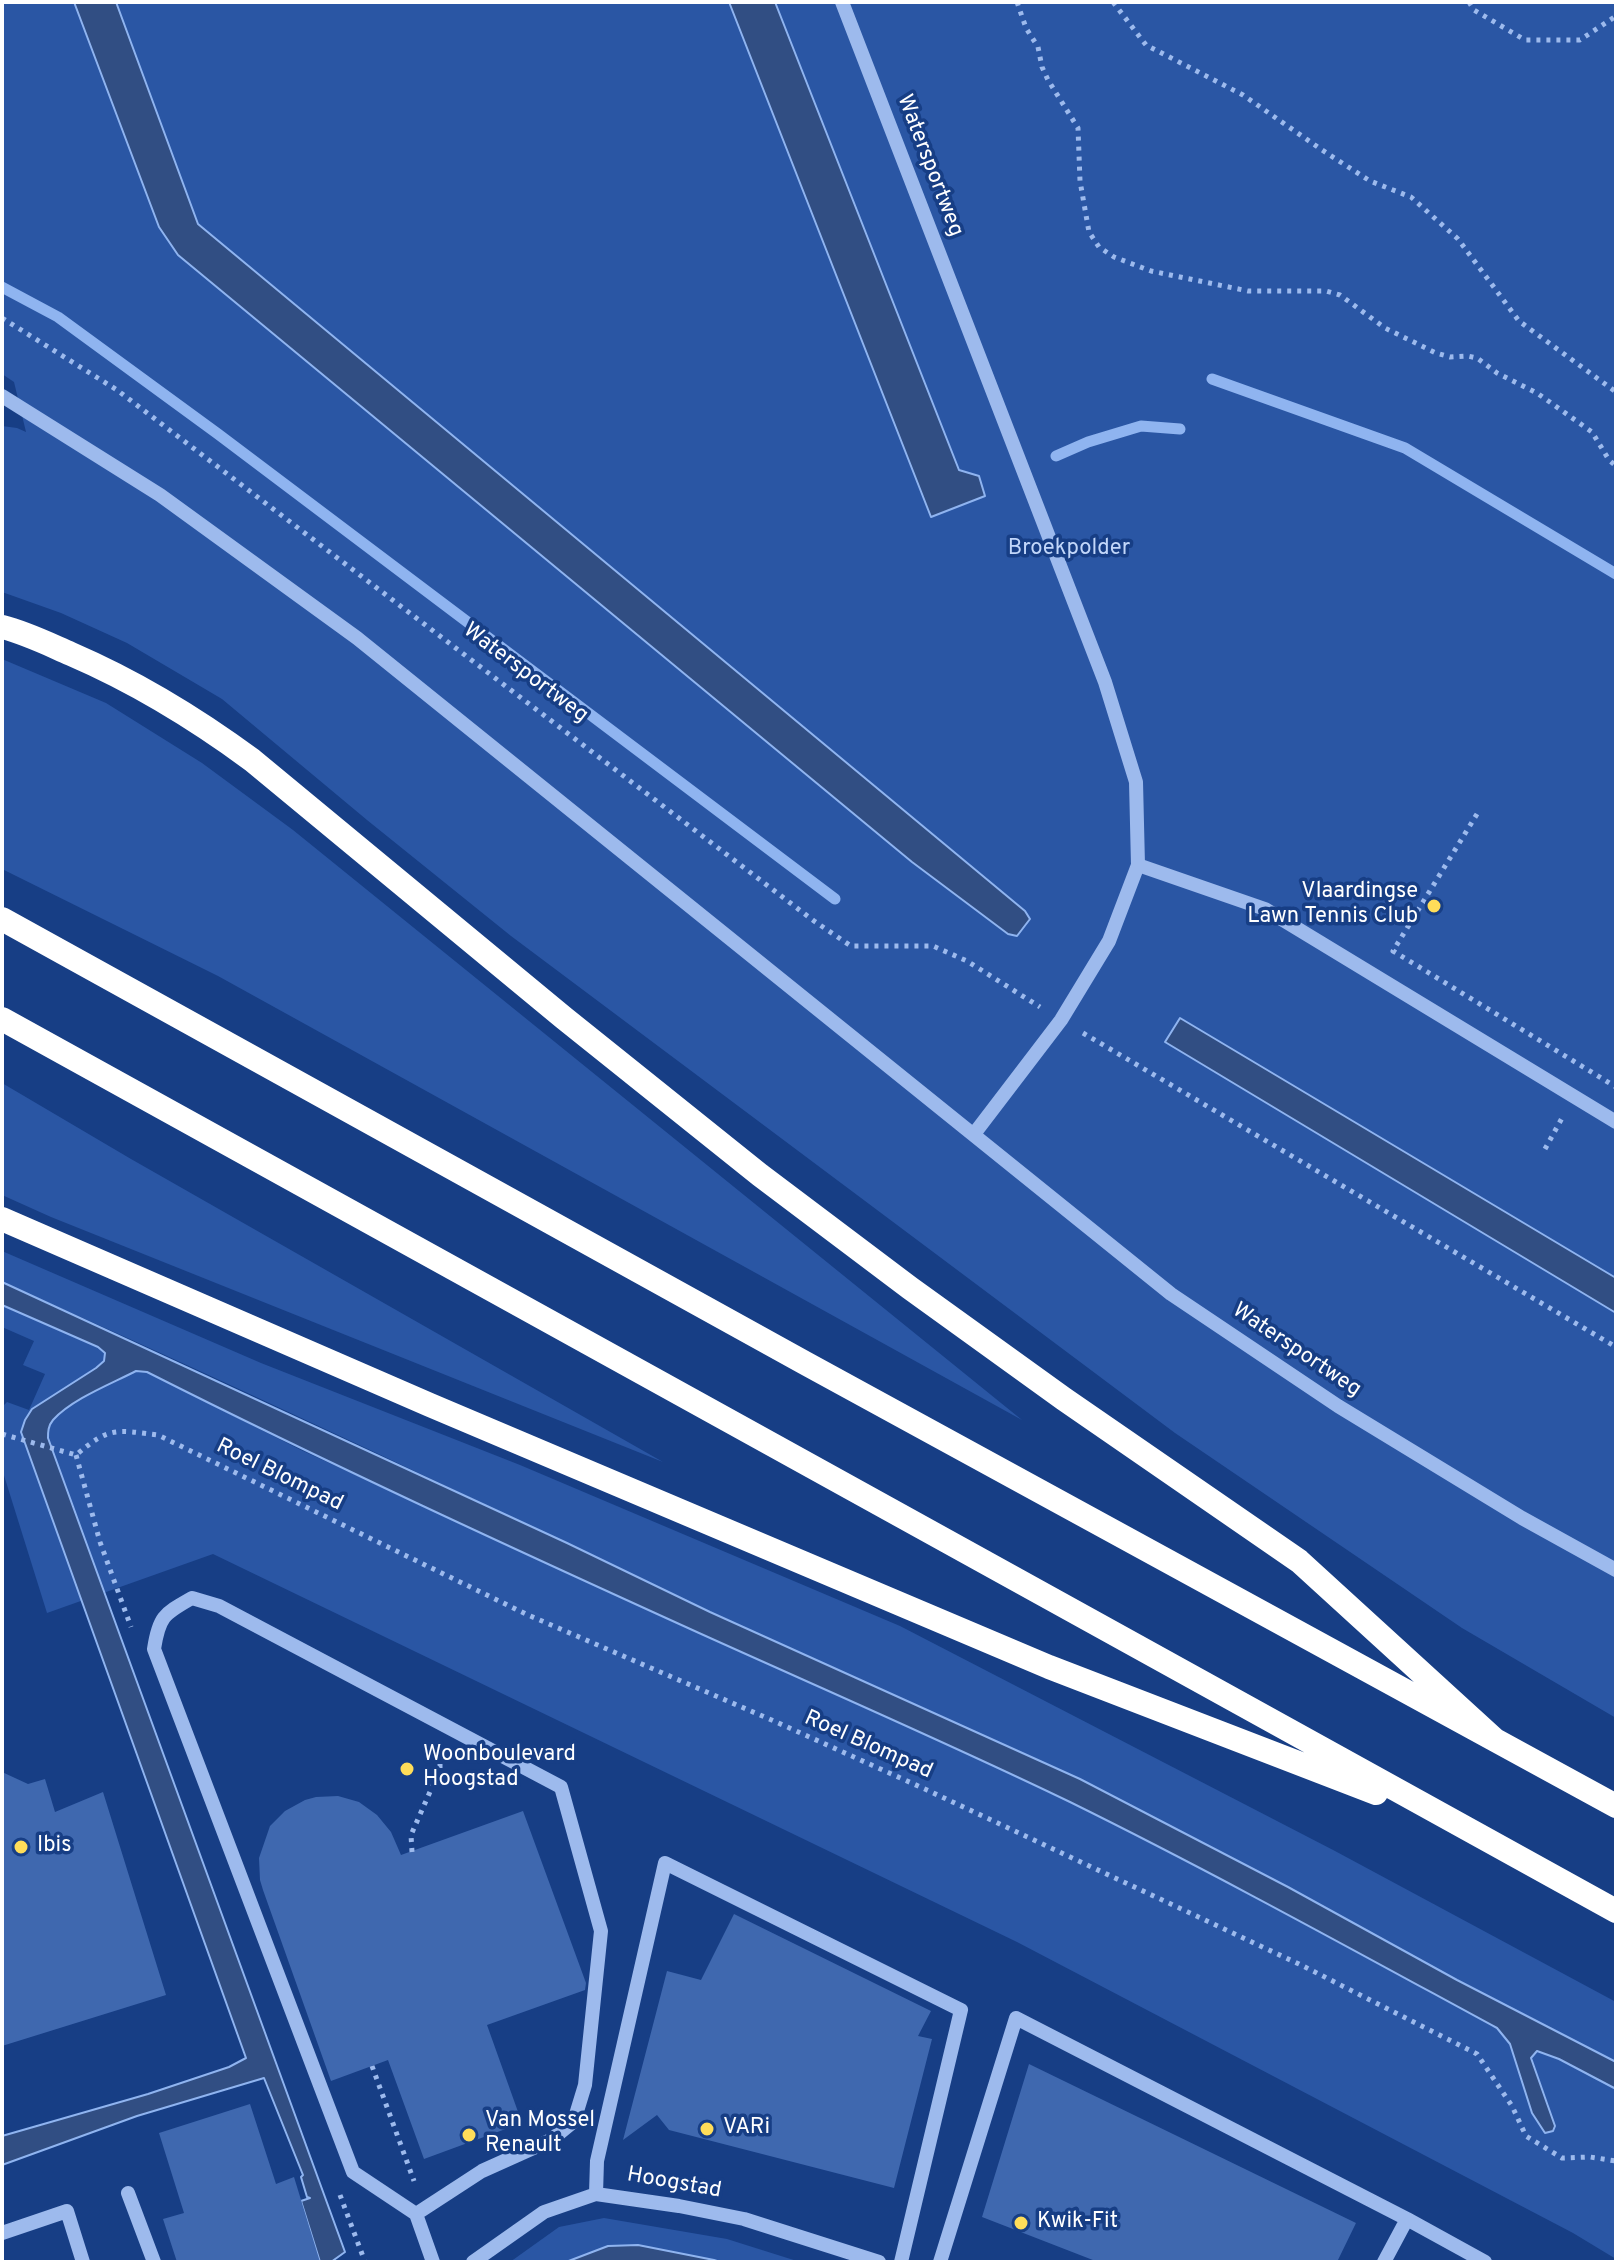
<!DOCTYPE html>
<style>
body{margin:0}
#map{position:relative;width:1618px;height:2264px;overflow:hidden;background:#173e85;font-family:Overpass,sans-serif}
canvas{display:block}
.frame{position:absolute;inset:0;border:4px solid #fff;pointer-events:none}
</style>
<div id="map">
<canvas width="1618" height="2264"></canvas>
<div class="frame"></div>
</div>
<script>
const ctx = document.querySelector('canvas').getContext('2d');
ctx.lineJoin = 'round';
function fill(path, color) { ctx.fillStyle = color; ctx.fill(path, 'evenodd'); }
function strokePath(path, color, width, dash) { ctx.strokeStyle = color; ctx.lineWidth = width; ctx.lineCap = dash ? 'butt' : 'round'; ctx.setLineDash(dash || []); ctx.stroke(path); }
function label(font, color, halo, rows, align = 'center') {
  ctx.font = font + ' Overpass,sans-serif'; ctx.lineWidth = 7; ctx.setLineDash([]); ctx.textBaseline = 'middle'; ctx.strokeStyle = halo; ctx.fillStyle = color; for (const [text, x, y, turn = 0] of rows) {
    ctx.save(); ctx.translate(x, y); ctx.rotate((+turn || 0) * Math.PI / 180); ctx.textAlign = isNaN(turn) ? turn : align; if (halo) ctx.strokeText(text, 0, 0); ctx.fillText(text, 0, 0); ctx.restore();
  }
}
fill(new Path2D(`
 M 2,2 L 1616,2 L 1616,1718 L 1462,1628 L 1175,1433 L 511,936 L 367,820 L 222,699 L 127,643 L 61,613 L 2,592 L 2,426 L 17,428 L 26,432 L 14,382 L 2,374 Z
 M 2,659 L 106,703 L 202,763 L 293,830 L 1022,1420 L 218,976 L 2,869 Z
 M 2,1083 L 131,1159 L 663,1462 L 51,1217 L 2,1195 Z
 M 2,1251 L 261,1363 L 520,1465 L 900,1626 L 1335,1851 L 1616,2002 L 1616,2062 C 1411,1954 1203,1854 995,1752 C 667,1591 337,1430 2,1282 Z
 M 2,1305 L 98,1347 L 301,1450 L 700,1633 L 845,1697 L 1068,1801 L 1189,1862 L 1497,2028 L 1510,2043 L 1523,2085 L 1549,2106 L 1531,2058 L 1537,2051 L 1559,2059 L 1616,2089 L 1616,2259 L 1573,2233 L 1017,1942 L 213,1554 L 47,1613 L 2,1469 L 2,1407 L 7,1402 L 29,1410 L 45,1374 L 23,1365 L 34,1341 L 2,1327 Z
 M 604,2218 L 727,2239 L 800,2262 L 720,2262 L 608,2246 L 566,2262 L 510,2262 L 559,2227 Z`), '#2a56a4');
const water = new Path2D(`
 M 74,2 L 116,2 L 198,224 L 1025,911 L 1030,919 L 1017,936 L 1008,934 L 912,862 L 178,255 L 159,227 Z
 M 729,2 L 775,2 L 959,470 L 979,476 L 985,496 L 931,517 Z
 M 1180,1018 L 1616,1278 L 1616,1313 L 1165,1042 Z
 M 2,1282 L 567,1543 L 710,1612 L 1080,1779 L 1288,1887 L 1457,1980 L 1616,2062 L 1616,2089 L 1559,2059 L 1537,2051 L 1531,2058 L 1555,2126 L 1553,2131 L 1545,2133 L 1532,2113 L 1510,2044 L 1497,2028 C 1355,1951 1214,1873 1070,1802 C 948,1743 823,1689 699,1633 C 514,1549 329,1464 147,1372 L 136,1371 C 111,1384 72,1399 53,1420 C 48,1426 48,1432 48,1438 L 345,2252 L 331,2262 L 320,2262 L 301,2201 L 310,2198 L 307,2197 L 301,2177 L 303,2175 L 264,2078 L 137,2116 L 2,2165 L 2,2136 L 148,2094 L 229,2067 L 246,2058 L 21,1432 L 25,1420 L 32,1409 L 96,1368 L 104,1361 L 105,1353 L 98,1347 L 2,1305 Z
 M 638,2245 L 714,2260 L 720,2262 L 566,2262 L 608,2246 Z`);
fill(water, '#314e83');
strokePath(water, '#8fb4f0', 2);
strokePath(new Path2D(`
 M 2,287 L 58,317 L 218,434 L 835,899
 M 1212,379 L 1405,448 L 1616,574
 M 1056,456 L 1088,442 L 1141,426 L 1180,429`), '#8fb4f0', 11);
fill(new Path2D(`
 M 2,1772 L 28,1784 L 45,1779 L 55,1812 L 103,1792 L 166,1995 L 2,2046 Z
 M 338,1796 L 359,1802 L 377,1815 L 391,1832 L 401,1855 L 523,1811 L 586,1983 L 585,1990 L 487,2025 L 522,2123 L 424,2159 L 388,2060 L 331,2081 L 263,1890 L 260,1880 L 259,1858 L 270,1826 L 285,1811 L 305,1800 L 316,1797 Z
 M 734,1914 L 931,2011 L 918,2036 L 932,2039 L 894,2188 L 669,2130 L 657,2115 L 623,2140 L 667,1971 L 701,1980 Z
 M 1029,2064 L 1356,2223 L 1337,2262 L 1098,2262 L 982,2217 Z
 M 250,2104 L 276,2184 L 294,2177 L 320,2262 L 177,2262 L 163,2219 L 184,2213 L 159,2133 Z`), '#3f68af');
strokePath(new Path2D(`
 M 1017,2 L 1026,28 L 1038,47 L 1042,67 L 1048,80 L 1078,128 L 1080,181 L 1089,232 L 1099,247 L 1114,257 L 1151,271 L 1248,291 L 1326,291 L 1340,295 L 1385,328 L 1436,353 L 1450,357 L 1468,356 L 1477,358 L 1497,373 L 1537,393 L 1592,432 L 1609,460 L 1616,466
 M 1113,2 L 1146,45 L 1243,95 L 1322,150 L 1370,181 L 1411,197 L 1458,239 L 1519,321 L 1616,392
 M 1469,2 L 1474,10 L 1525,40 L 1580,40 L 1616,16
 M 2,318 L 117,390 L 814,921 L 851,946 L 933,946 L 967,961 L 1040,1007
 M 1477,814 L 1393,951 L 1616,1087
 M 1083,1033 L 1616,1347
 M 1545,1149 L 1562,1118
 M 2,1434 L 76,1455 C 110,1426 116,1430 158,1435 L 528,1615 L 774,1721 L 927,1790 L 1299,1964 L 1477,2054 L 1512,2106 L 1526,2136 L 1562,2158 L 1590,2157 L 1616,2161
 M 76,1455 L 100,1542 L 131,1627
 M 412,1852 L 411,1835 L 440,1769 L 440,1752
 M 372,2066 L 414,2181
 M 340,2195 L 365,2262`), '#9dbaed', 5, [4, 6]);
strokePath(new Path2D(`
 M 842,2 L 1105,682 L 1136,782 L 1138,865 L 1109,941 L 1061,1020 L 974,1134
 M 2,396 L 160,495 L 357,638 L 1171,1294 L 1338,1406 L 1522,1518 L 1616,1570
 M 1138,865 L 1265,909 L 1616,1122
 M 128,2193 L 154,2262
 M 596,2194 L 597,2161 L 665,1863 L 961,2010 L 901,2262
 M 416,2214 L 482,2171 L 551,2140 L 574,2121 L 585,2085 L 601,1931 L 561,1787 L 219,1606 L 192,1598 C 164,1614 159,1616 154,1649 L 353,2172 L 416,2214 L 433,2262
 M 2,2233 L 67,2211 L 83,2262
 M 473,2262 L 544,2212 L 596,2194 L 679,2206 L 744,2219 L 879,2262
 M 940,2262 L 1016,2018 L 1407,2219 L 1485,2262
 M 1384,2262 L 1407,2219`), '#9dbaed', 14);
strokePath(new Path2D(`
 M 2,627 C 26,633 48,644 71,654 C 136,682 195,718 252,760 L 564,1018 L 760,1175 L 910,1288 L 1064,1399 L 1299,1561 L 1494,1739
 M 2,919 L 805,1363 L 1616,1806
 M 2,1019 L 1616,1911
 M 2,1219 L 430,1405 L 1049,1667 L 1376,1793`), '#fff', 24);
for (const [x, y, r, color] of [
 [1434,906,8,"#ffdd59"],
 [407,1769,8,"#ffdd59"],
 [21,1847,8,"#ffdd59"],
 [707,2129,8,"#ffdd59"],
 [469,2135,8,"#ffdd59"],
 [1021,2223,8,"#ffdd59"]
]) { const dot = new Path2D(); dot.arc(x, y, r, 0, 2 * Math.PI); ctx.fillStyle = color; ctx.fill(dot); strokePath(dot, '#173e85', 3); }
label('22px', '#fff', '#173e85', [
 ["Watersportweg",929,166,69],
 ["Watersportweg",525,674,37],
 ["Watersportweg",1296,1351,34],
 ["Roel Blompad",279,1476,26],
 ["Roel Blompad",868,1746,24],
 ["Hoogstad",674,2184,10]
]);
label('22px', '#c2d7fa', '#173e85', [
 ["Broekpolder",1069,550]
]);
label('22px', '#fff', '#173e85', [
 ["Vlaardingse",1418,893,"right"],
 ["Lawn Tennis Club",1418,918,"right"],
 ["Woonboulevard",423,1756],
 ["Hoogstad",423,1781],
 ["Ibis",37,1847],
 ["Van Mossel",485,2122],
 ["Renault",485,2147],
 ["VARi",723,2129],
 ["Kwik-Fit",1037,2223]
], 'left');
</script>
